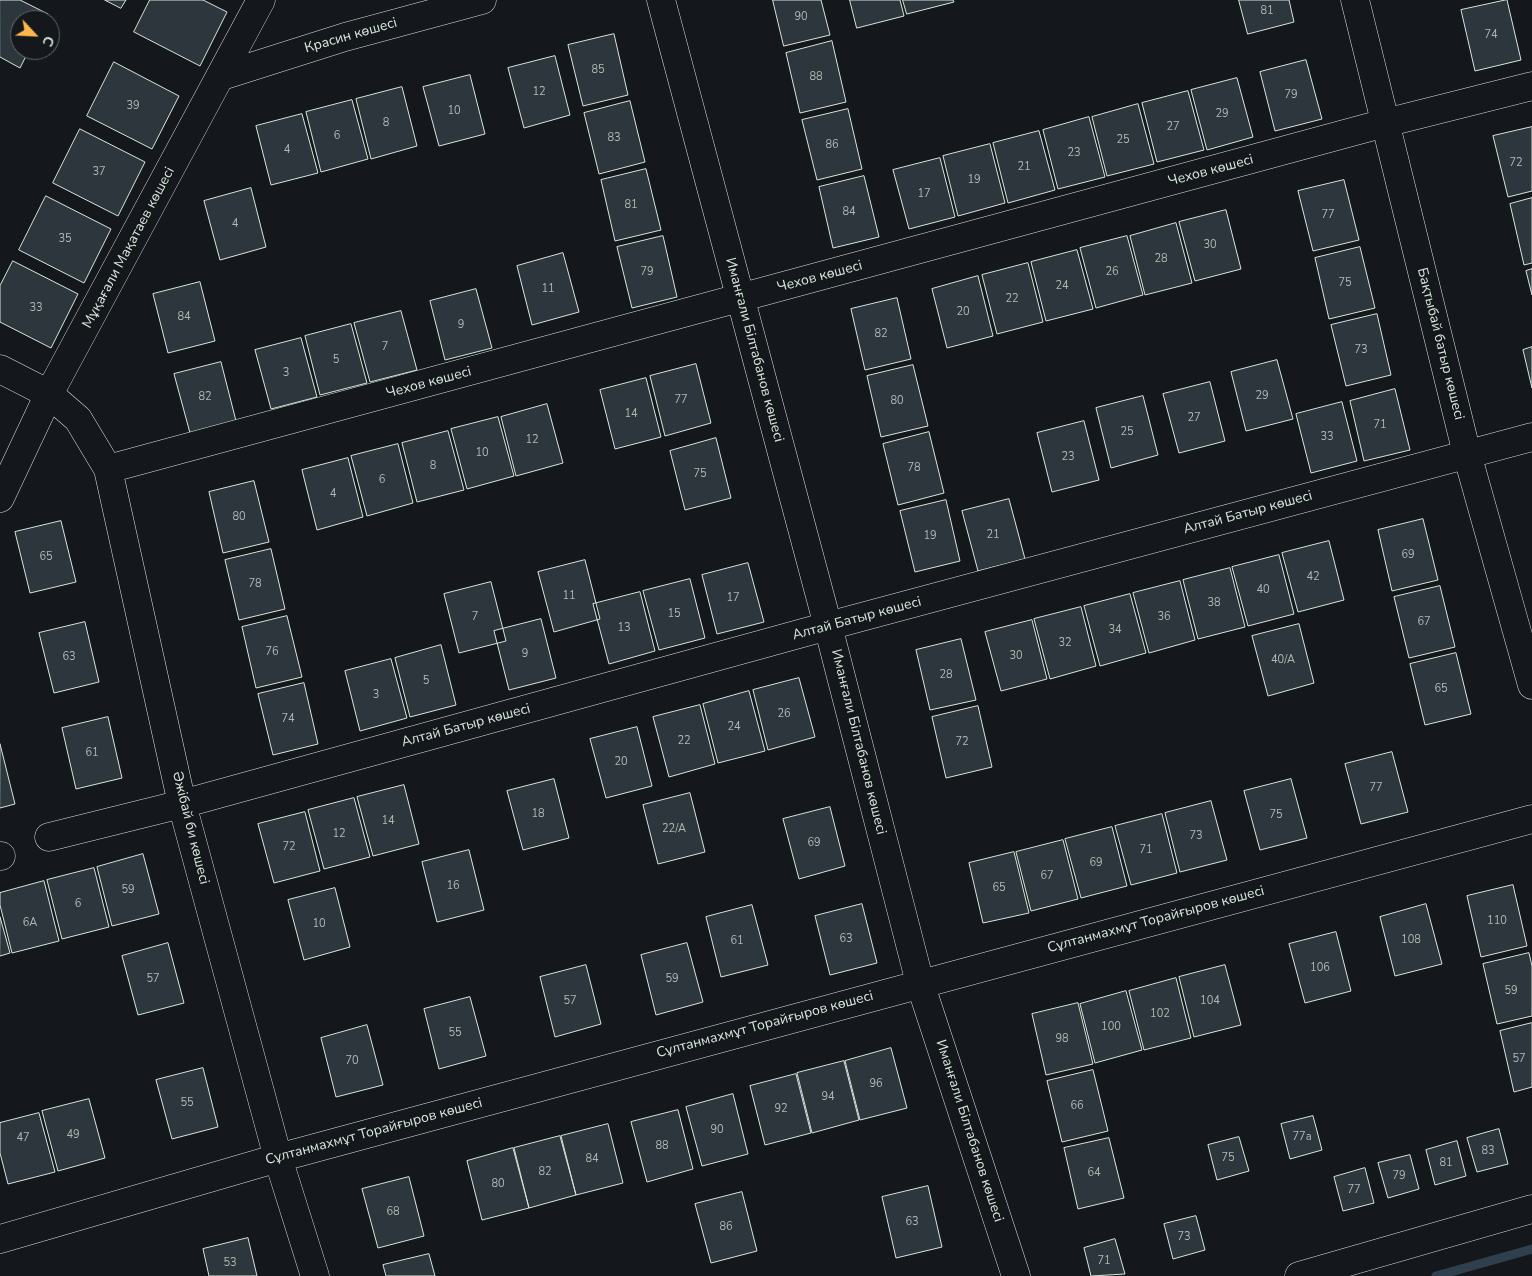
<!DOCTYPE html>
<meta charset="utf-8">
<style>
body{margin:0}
#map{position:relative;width:1532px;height:1276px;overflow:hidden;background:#14181c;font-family:"Nunito Sans",sans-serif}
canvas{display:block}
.north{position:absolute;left:10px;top:10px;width:50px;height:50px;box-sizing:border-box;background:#14181c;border:1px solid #626a69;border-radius:50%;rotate:115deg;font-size:14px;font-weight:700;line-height:20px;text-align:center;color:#d8e6dc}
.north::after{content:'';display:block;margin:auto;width:18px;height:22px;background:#ffb74d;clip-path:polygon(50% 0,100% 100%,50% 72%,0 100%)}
</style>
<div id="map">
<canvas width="1532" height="1276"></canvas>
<div class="north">С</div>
</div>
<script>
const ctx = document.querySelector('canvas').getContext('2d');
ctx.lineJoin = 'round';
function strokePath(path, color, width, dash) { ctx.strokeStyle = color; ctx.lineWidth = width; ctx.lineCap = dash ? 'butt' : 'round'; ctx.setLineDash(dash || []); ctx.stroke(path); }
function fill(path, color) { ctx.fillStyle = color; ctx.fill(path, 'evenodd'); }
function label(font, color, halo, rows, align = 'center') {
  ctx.font = font + ' "Nunito Sans",sans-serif'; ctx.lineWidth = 4; ctx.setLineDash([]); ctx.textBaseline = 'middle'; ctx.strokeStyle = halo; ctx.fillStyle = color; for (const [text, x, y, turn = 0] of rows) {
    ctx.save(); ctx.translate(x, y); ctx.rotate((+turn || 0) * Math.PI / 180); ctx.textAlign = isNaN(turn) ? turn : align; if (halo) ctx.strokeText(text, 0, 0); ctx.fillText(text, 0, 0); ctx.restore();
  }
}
strokePath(new Path2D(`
 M 1436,1276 L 1532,1249`), '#2f3f4d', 9);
const building = new Path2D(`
 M 0,0 L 20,0 L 48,14 L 45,20 L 20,20 L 20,50 L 29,50 L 20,68 L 0,57 Z
 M 105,0 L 126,0 L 121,8 Z
 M 150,0 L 203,0 L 227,12 L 200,66 L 134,32 Z
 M 773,0 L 821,0 L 830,35 L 784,46 Z
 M 850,0 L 900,0 L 904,16 L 857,28 Z
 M 903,0 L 953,0 L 954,2 L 907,14 Z
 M 1239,0 L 1289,0 L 1294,22 L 1248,34 Z
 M 1507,0 L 1521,60 L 1475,71 L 1461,10 Z
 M 614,34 L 628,95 L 583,106 L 568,45 Z
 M 832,41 L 846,102 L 800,113 L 786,53 Z
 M 555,56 L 570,115 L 524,128 L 508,68 Z
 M 1306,60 L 1322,119 L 1275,131 L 1260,72 Z
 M 114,62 L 179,96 L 152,149 L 87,116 Z
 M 470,75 L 485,134 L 439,146 L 423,87 Z
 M 1237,78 L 1253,137 L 1207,150 L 1191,90 Z
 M 402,87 L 417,146 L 371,159 L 356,99 Z
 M 1188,91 L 1204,150 L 1157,162 L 1142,103 Z
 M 352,100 L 368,159 L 321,172 L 306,112 Z
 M 630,101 L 645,162 L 599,174 L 584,113 Z
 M 1138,104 L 1154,164 L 1107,176 L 1092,117 Z
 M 848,109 L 862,169 L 817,180 L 802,120 Z
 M 302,114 L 318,173 L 271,185 L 256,126 Z
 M 1089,117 L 1105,177 L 1058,189 L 1043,130 Z
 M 1532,127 L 1532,191 L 1508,197 L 1493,136 Z
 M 80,129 L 145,162 L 118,216 L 53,183 Z
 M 1039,131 L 1055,190 L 1008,203 L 993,143 Z
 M 990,144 L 1005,203 L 958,216 L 943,156 Z
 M 940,158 L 955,217 L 909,229 L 893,170 Z
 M 646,169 L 661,230 L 615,241 L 601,180 Z
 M 864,176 L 879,237 L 833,248 L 819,187 Z
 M 1344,180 L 1359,240 L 1313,251 L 1298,191 Z
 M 251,188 L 266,247 L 220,260 L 204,201 Z
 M 46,196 L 111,229 L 84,283 L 19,250 Z
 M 1532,198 L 1532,263 L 1524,265 L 1510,204 Z
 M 1226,210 L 1241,269 L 1195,281 L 1179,222 Z
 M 1176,223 L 1192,283 L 1145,295 L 1130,236 Z
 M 663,236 L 677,297 L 632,308 L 617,247 Z
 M 1127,236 L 1143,295 L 1096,308 L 1080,248 Z
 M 1360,247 L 1375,308 L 1329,319 L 1315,258 Z
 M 1077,250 L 1093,309 L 1046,321 L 1031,262 Z
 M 563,253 L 579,312 L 532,325 L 517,266 Z
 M 13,261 L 78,294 L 51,348 L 0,322 L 0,286 Z
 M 1028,263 L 1043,322 L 997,334 L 982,275 Z
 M 1532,269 L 1532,295 L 1526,271 Z
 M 978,276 L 993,336 L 947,348 L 932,289 Z
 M 200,282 L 215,341 L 168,353 L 153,294 Z
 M 476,289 L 492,348 L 445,360 L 430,301 Z
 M 897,298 L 911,359 L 865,370 L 851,309 Z
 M 401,311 L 417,370 L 370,382 L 354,323 Z
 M 1377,314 L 1391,375 L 1346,386 L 1331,325 Z
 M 351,324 L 367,383 L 320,395 L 305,336 Z
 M 301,338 L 317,397 L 271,409 L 255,350 Z
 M 1532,347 L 1532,388 L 1523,350 Z
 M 1277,360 L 1293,419 L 1246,431 L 1231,372 Z
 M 221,362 L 236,421 L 190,433 L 174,374 Z
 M 696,364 L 711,423 L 665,436 L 650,376 Z
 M 913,365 L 928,426 L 881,437 L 867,376 Z
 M 646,378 L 661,437 L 615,449 L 600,390 Z
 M 1210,382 L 1225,441 L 1179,453 L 1163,394 Z
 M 1395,389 L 1410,450 L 1364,461 L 1350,401 Z
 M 1143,396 L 1158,455 L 1111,468 L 1096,408 Z
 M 1342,402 L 1357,461 L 1311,473 L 1296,414 Z
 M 547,404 L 563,463 L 516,476 L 501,417 Z
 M 498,417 L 514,476 L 467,489 L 451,429 Z
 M 1084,421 L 1099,480 L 1052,492 L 1037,433 Z
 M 448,431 L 464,490 L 417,502 L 402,443 Z
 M 929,432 L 944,493 L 898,505 L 883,444 Z
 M 716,438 L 731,498 L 685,510 L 670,451 Z
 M 398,444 L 413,503 L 367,516 L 351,456 Z
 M 348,458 L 363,517 L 317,530 L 302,470 Z
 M 254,481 L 269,542 L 223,553 L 209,492 Z
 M 1009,499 L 1025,559 L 978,571 L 962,511 Z
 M 946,500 L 960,561 L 915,572 L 900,511 Z
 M 1423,519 L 1438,580 L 1392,591 L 1378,530 Z
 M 61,521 L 76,582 L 30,593 L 15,532 Z
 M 1329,541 L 1344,600 L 1298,612 L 1282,553 Z
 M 271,549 L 285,609 L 239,620 L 225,560 Z
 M 1279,555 L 1294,614 L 1248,626 L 1232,567 Z
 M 585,560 L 600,619 L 554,632 L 538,572 Z
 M 748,563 L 764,622 L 717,634 L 702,575 Z
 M 1230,568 L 1245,627 L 1198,639 L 1183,580 Z
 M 690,579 L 705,638 L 659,650 L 643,591 Z
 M 1180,581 L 1195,640 L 1149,653 L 1133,593 Z
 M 491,582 L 506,641 L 459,653 L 444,594 Z
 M 1440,586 L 1455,647 L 1409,658 L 1394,597 Z
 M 640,592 L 655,651 L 609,664 L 593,604 Z
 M 1130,594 L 1146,653 L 1100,666 L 1084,606 Z
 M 1081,607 L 1096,666 L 1050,679 L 1034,619 Z
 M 287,616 L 302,677 L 256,688 L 242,627 Z
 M 541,619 L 556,678 L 509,690 L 494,631 Z
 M 1032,620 L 1047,679 L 1001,691 L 985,632 Z
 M 85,622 L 99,682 L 54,693 L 39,633 Z
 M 1299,624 L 1314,683 L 1268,696 L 1252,636 Z
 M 961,639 L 976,700 L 930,710 L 916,650 Z
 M 441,645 L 456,705 L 410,717 L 395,658 Z
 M 1456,653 L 1471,714 L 1425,725 L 1410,664 Z
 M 391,659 L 407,718 L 360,731 L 345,671 Z
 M 799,678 L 815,737 L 768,750 L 753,690 Z
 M 304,683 L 318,744 L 273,755 L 258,694 Z
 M 749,691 L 765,751 L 718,763 L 703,704 Z
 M 700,705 L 715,764 L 669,777 L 653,717 Z
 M 978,706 L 992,767 L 946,778 L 932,717 Z
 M 108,717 L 122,778 L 76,789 L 62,728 Z
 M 637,727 L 652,786 L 606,798 L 590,739 Z
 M 0,744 L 15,804 L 0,808 Z
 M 1392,752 L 1408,812 L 1361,824 L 1345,764 Z
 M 554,779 L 569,838 L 523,850 L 507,791 Z
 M 1291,779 L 1307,838 L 1260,850 L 1244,791 Z
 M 404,785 L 419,844 L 373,856 L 357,797 Z
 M 690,793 L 705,852 L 658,864 L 643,805 Z
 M 354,798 L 370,857 L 324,869 L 308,810 Z
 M 1211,801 L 1227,860 L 1180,872 L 1165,813 Z
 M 830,807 L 845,866 L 799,879 L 783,819 Z
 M 305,812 L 320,871 L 274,883 L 258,824 Z
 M 1162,814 L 1177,873 L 1131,885 L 1115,826 Z
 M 1112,827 L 1127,886 L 1081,898 L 1065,839 Z
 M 1063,840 L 1078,899 L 1031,911 L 1016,852 Z
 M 469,850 L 484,910 L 437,922 L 422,862 Z
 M 1014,852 L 1029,913 L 983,923 L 969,863 Z
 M 143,854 L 159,914 L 112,926 L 97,867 Z
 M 94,868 L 109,927 L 62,939 L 47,880 Z
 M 44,881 L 59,941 L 12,953 L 0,905 L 0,893 Z
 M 1513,885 L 1527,946 L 1481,957 L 1467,896 Z
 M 335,888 L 350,947 L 304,960 L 288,900 Z
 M 862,904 L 877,963 L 830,975 L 815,916 Z
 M 1426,904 L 1442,964 L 1395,976 L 1380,917 Z
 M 752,905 L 768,965 L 721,977 L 706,917 Z
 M 0,917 L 10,953 L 0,956 Z
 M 1336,932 L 1351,991 L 1305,1003 L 1289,944 Z
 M 168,943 L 184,1003 L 138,1015 L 122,956 Z
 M 687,943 L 703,1002 L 656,1015 L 641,955 Z
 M 1529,953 L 1532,966 L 1532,1016 L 1497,1024 L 1483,964 Z
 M 586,965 L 601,1024 L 555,1037 L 540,977 Z
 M 1225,965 L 1241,1025 L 1194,1037 L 1179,977 Z
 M 1176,978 L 1191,1038 L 1144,1050 L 1129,991 Z
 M 1126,991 L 1142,1050 L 1095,1063 L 1080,1004 Z
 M 470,997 L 486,1056 L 439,1069 L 424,1009 Z
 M 1078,1003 L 1093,1064 L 1046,1075 L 1032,1014 Z
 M 1532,1023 L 1532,1087 L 1514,1092 L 1500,1031 Z
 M 367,1025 L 383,1085 L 336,1097 L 321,1038 Z
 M 891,1048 L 907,1108 L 860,1120 L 845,1061 Z
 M 844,1061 L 859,1120 L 812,1133 L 797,1073 Z
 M 203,1068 L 218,1127 L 172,1139 L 156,1080 Z
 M 1093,1070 L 1108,1131 L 1062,1142 L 1047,1081 Z
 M 796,1074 L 811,1133 L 765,1145 L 750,1086 Z
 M 733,1094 L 748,1154 L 702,1166 L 686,1107 Z
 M 89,1099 L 105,1158 L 58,1171 L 42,1111 Z
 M 678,1110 L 693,1169 L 647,1182 L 631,1122 Z
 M 39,1113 L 55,1172 L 8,1184 L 0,1153 L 0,1123 Z
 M 1313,1116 L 1322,1150 L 1290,1159 L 1281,1124 Z
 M 608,1124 L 623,1183 L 576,1195 L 561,1136 Z
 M 1499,1129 L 1508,1164 L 1477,1172 L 1467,1138 Z
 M 560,1136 L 576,1195 L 529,1208 L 514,1148 Z
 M 1239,1137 L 1249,1171 L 1217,1180 L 1208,1145 Z
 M 1109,1138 L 1124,1198 L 1078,1209 L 1064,1148 Z
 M 1457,1141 L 1466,1176 L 1435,1185 L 1426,1150 Z
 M 513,1148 L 529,1208 L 482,1220 L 467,1161 Z
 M 1410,1155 L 1419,1189 L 1388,1198 L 1378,1163 Z
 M 1365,1168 L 1374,1203 L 1343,1211 L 1334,1177 Z
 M 409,1177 L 424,1236 L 378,1248 L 362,1189 Z
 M 928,1186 L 942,1247 L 896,1258 L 882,1197 Z
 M 742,1192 L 757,1251 L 711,1263 L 695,1204 Z
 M 1196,1216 L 1205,1250 L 1173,1259 L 1164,1224 Z
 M 248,1238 L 257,1276 L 209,1276 L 203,1249 Z
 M 1115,1239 L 1125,1274 L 1091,1276 L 1084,1248 Z
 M 429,1254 L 435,1276 L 386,1276 L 383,1265 Z`);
fill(building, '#2c363c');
strokePath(building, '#d8e6dc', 1);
const minor = new Path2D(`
 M 661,0 L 828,626 L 920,983 L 1016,1276
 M 1355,0 L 1467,454 L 1532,685
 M 222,76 L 345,37 L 482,0
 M 0,369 L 49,394 L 78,419 L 108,469 L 182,804 L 278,1158 L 315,1276
 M 108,469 L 1385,123 L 1532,86
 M 0,498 L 49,394 L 261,0
 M 49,837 L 182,804 L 828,626 L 1532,437
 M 0,856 L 1,856
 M 0,1239 L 278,1158 L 1532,819`);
const major = new Path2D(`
 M 1299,1276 L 1532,1209`);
strokePath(minor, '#d8e6dc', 29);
strokePath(major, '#d8e6dc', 29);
strokePath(minor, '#14181c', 28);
strokePath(major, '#14181c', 28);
label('11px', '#adbab4', null, [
 ["81",1267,11],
 ["90",801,17],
 ["74",1491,35],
 ["85",598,70],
 ["88",816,77],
 ["12",539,92],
 ["79",1291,95],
 ["39",133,106],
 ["10",454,111],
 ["29",1222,114],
 ["8",386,123],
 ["27",1173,127],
 ["6",337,136],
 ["83",614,138],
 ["25",1123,140],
 ["86",832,145],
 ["4",287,150],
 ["23",1074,153],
 ["72",1516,163],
 ["21",1024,167],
 ["37",99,172],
 ["19",974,180],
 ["17",924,194],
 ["81",631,205],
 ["84",849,212],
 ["77",1328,215],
 ["4",235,224],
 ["35",65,239],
 ["30",1210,245],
 ["28",1161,259],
 ["79",647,272],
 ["26",1112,272],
 ["75",1345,283],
 ["24",1062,286],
 ["11",548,289],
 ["22",1012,299],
 ["33",36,308],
 ["20",963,312],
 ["84",184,317],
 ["9",461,325],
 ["82",881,334],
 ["7",385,347],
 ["73",1361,350],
 ["5",336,360],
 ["3",286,373],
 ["29",1262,396],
 ["82",205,397],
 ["77",681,400],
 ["80",897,401],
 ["14",631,414],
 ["27",1194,418],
 ["71",1380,425],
 ["25",1127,432],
 ["33",1327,437],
 ["12",532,440],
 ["10",482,453],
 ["23",1068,457],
 ["8",433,466],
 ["78",914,468],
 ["75",700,474],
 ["6",382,480],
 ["4",333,494],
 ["80",239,517],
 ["21",993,535],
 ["19",930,536],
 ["69",1408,555],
 ["65",46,557],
 ["42",1313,577],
 ["78",255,584],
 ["40",1263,590],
 ["11",569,596],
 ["17",733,598],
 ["38",1214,603],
 ["15",674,614],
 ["7",475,617],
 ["36",1164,617],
 ["67",1424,622],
 ["13",624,628],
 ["34",1115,630],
 ["32",1065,643],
 ["76",272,652],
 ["9",525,654],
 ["30",1016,656],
 ["63",69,657],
 ["40/А",1283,660],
 ["28",946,675],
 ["5",426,681],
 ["65",1441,689],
 ["3",376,695],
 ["26",784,714],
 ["74",288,719],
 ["24",734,727],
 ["22",684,741],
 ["72",962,742],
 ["61",92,753],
 ["20",621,762],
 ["77",1376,788],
 ["18",538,814],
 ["75",1276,815],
 ["14",388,821],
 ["22/А",674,829],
 ["12",339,834],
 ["73",1196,836],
 ["69",814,843],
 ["72",289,847],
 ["71",1146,850],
 ["69",1096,863],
 ["67",1047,876],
 ["16",453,886],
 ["65",999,888],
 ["59",128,890],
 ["6",78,904],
 ["110",1497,921],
 ["6А",30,923],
 ["10",319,924],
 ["63",846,939],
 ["108",1411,940],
 ["61",737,941],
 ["106",1320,968],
 ["57",153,979],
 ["59",672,979],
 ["59",1511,991],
 ["57",570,1001],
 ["104",1210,1001],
 ["102",1160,1014],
 ["100",1111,1027],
 ["55",455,1033],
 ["98",1062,1039],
 ["57",1519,1059],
 ["70",352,1061],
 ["96",876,1084],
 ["94",828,1097],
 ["55",187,1103],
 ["66",1077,1106],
 ["92",781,1109],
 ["90",717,1130],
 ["49",73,1135],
 ["77а",1302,1137],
 ["47",23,1138],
 ["88",662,1146],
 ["83",1488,1151],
 ["75",1228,1158],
 ["84",592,1159],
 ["81",1446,1163],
 ["82",545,1172],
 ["64",1094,1173],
 ["79",1399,1176],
 ["80",498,1184],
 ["77",1354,1190],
 ["68",393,1212],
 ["63",912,1222],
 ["86",726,1227],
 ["73",1184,1237],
 ["71",1104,1261],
 ["53",230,1263]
]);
label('14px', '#d8e6dc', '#14181c', [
 ["Красин көшесі",351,36,-16],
 ["Чехов көшесі",1211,171,-15],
 ["Мұқағали Мақатаев көшесі",129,248,-62],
 ["Чехов көшесі",820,277,-15],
 ["Бақтыбай батыр көшесі",1440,344,76],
 ["Иманғали Білтабанов көшесі",754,350,75],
 ["Чехов көшесі",429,383,-15],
 ["Алтай Батыр көшесі",1248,513,-15],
 ["Алтай Батыр көшесі",857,619,-15],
 ["Алтай Батыр көшесі",466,726,-15],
 ["Иманғали Білтабанов көшесі",858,742,76],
 ["Әжібай би көшесі",190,828,76],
 ["Сұлтанмахмұт Торайғыров көшесі",1156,920,-15],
 ["Сұлтанмахмұт Торайғыров көшесі",765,1025,-15],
 ["Иманғали Білтабанов көшесі",969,1131,72],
 ["Сұлтанмахмұт Торайғыров көшесі",374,1132,-15]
]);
</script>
